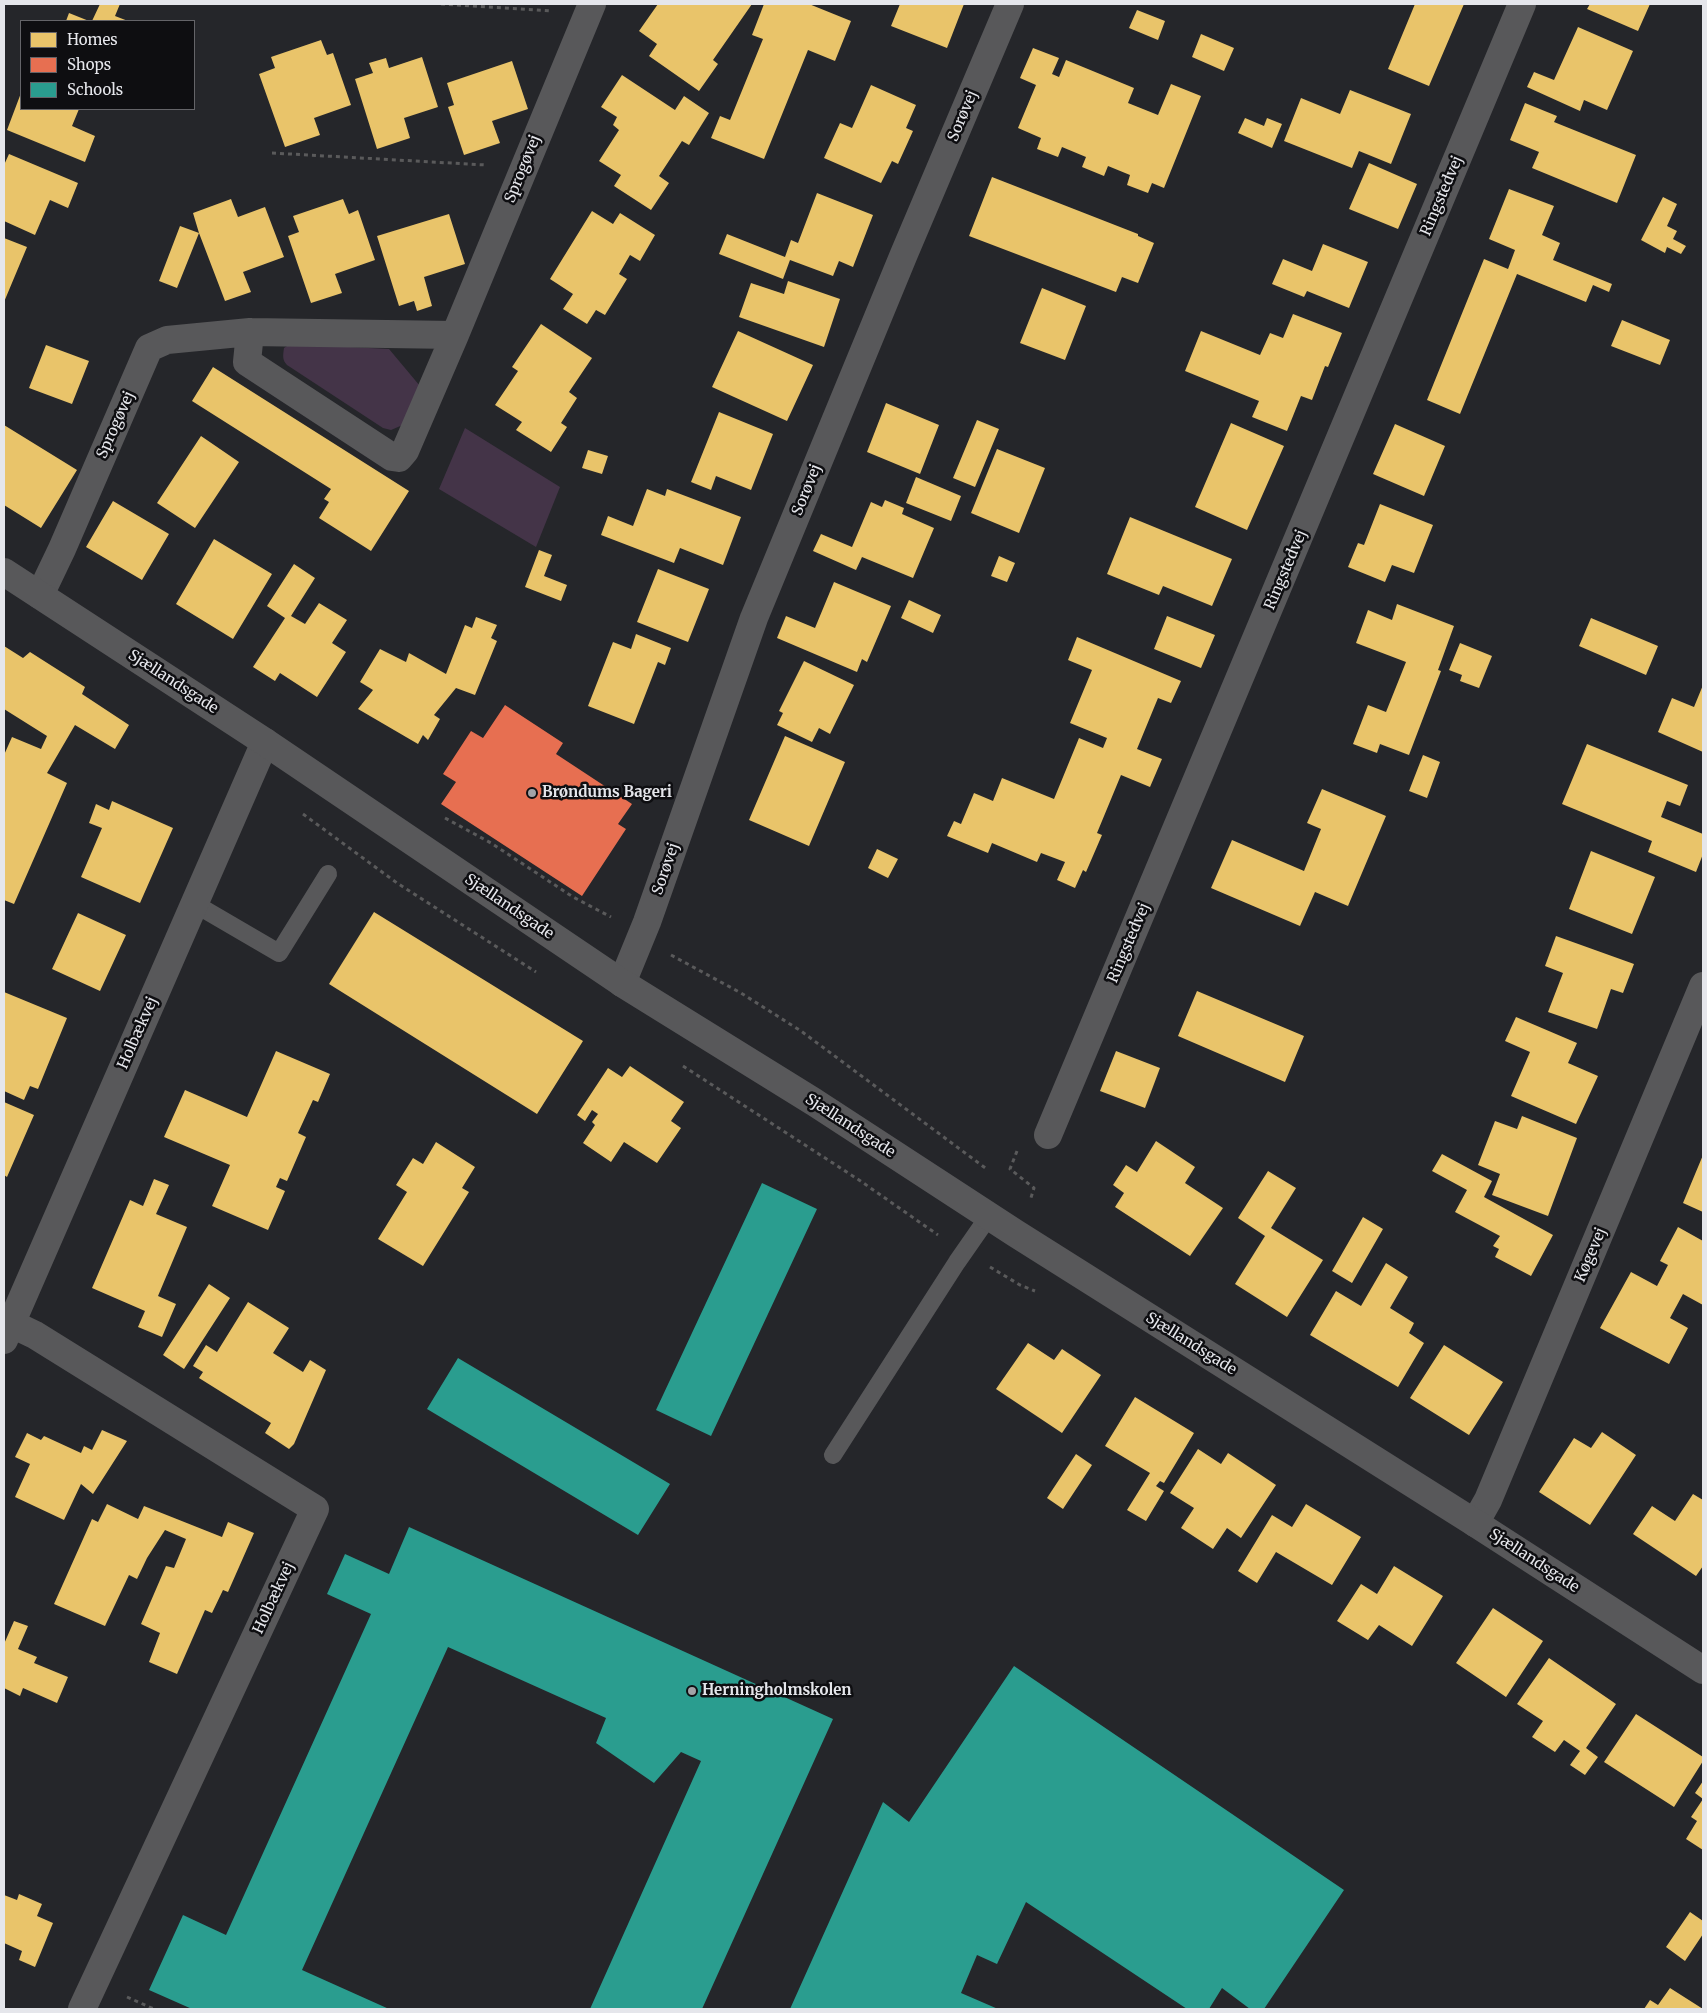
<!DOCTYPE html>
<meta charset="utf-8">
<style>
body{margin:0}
#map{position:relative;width:1707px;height:2013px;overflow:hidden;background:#25262a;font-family:Merriweather,serif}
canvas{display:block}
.frame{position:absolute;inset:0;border:5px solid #e5e6eb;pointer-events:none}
.legend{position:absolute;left:20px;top:20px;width:175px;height:90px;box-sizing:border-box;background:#0e0e11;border:1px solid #646468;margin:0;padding:6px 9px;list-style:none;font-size:15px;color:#e5e6eb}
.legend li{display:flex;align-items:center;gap:10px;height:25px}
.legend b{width:25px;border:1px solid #646468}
</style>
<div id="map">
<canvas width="1707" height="2013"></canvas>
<div class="frame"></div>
<ul class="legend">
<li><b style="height:14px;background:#e9c46a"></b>Homes</li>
<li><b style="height:14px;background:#e76f51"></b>Shops</li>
<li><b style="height:14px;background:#2a9d8f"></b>Schools</li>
</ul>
</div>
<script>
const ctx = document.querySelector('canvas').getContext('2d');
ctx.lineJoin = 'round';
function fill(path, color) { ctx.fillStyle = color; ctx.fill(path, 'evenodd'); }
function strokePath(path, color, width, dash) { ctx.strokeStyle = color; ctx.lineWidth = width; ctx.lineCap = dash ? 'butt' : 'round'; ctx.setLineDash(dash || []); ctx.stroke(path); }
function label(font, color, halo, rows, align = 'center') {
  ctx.font = font + ' Merriweather,serif'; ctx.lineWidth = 5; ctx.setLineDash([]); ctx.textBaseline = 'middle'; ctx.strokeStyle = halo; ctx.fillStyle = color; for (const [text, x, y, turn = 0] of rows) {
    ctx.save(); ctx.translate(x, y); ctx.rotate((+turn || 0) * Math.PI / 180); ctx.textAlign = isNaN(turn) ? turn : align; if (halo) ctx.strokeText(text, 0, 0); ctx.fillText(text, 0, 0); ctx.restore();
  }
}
fill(new Path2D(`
 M 290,344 L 389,349 L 420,386 L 405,424 L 391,430 L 383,428 L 287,365 C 282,360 283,355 284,348 Z
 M 465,428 L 560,487 L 536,547 L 439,489 Z`), '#443448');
fill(new Path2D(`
 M 100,4 L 120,4 L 115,16 L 128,21 L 92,21 Z
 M 658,4 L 752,4 L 713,60 L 718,64 L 699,91 L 649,56 L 657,44 L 639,31 Z
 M 764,4 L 809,4 L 851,21 L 835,61 L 808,50 L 764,159 L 711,138 L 720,116 L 730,120 L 763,39 L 752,35 Z
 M 900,4 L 964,4 L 947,48 L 891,26 Z
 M 1415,4 L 1464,4 L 1429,86 L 1388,69 Z
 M 1590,4 L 1650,4 L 1638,31 L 1587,9 Z
 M 1137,10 L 1165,21 L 1158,40 L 1129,28 Z
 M 69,13 L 89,21 L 66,21 Z
 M 1578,27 L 1633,51 L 1607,110 L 1584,100 L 1580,111 L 1527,87 L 1534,72 L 1554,80 Z
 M 1201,34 L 1234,48 L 1224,71 L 1192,57 Z
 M 321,40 L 327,55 L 333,53 L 351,105 L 314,118 L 320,135 L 285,147 L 259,74 L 275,68 L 271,57 Z
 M 1033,48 L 1059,58 L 1052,74 L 1059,77 L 1066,60 L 1134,88 L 1128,103 L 1158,115 L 1171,84 L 1201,96 L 1164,188 L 1152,183 L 1148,193 L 1127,185 L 1130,175 L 1108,166 L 1104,176 L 1082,167 L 1086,157 L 1062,147 L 1058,157 L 1037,149 L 1041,138 L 1018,128 L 1036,85 L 1020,78 Z
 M 422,57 L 438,107 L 404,118 L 410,138 L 377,149 L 355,79 L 373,73 L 369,63 L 386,58 L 389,68 Z
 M 512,61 L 528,109 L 492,121 L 500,143 L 464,155 L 448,107 L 454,105 L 447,83 Z
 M 622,75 L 675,110 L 684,96 L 709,113 L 689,145 L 682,141 L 659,176 L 669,183 L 651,210 L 614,186 L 621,175 L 599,161 L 619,130 L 613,125 L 617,117 L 601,107 Z
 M 871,85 L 916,105 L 906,128 L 913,131 L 898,164 L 892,161 L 881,183 L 824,158 L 840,123 L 852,128 Z
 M 1350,90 L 1411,114 L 1391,164 L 1359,151 L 1352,168 L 1284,141 L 1301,98 L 1340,114 Z
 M 21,93 L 21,109 L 79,109 L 72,126 L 95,136 L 85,162 L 7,130 Z
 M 1525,103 L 1557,116 L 1554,122 L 1636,155 L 1617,203 L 1532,168 L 1539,152 L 1510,140 Z
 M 1245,118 L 1264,126 L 1267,118 L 1282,124 L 1272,148 L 1238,133 Z
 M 9,154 L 78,183 L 68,208 L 50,200 L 35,235 L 4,221 L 4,165 Z
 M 1369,163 L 1417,184 L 1398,229 L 1349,209 Z
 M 992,177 L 1138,234 L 1138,236 L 1154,243 L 1138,283 L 1122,277 L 1116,292 L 969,236 Z
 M 1509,189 L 1554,206 L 1542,235 L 1560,243 L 1553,260 L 1612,284 L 1609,292 L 1593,285 L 1586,302 L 1517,274 L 1460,414 L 1427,400 L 1484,259 L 1508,269 L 1515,250 L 1489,239 Z
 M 817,193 L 873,215 L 853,267 L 839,261 L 833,276 L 790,260 L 783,279 L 719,254 L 727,234 L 785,257 L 791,240 L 798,243 Z
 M 1663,197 L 1677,204 L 1667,226 L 1677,231 L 1673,239 L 1686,246 L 1681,254 L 1667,247 L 1665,253 L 1641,240 Z
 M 231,199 L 238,217 L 265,207 L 284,257 L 243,272 L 251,292 L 225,301 L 199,233 L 177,288 L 159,281 L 180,226 L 199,233 L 193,213 Z
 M 343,199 L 349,214 L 358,210 L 375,260 L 335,274 L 342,293 L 311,303 L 288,236 L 299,232 L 293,216 Z
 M 592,211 L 613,224 L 620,213 L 655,235 L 640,261 L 630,255 L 619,274 L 627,279 L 605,315 L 596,310 L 587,324 L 563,309 L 573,294 L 550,279 Z
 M 449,214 L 465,264 L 424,277 L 432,306 L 417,311 L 414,301 L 399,306 L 377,236 Z
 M 4,238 L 27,247 L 4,302 Z
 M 1323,244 L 1368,262 L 1349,308 L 1307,291 L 1304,297 L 1272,284 L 1283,259 L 1312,271 Z
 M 788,281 L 840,299 L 824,347 L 739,317 L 751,283 L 784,294 Z
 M 1042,288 L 1086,306 L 1065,360 L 1020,343 Z
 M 1293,314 L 1342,333 L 1328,367 L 1325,366 L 1312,400 L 1301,396 L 1287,431 L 1252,417 L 1259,401 L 1185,371 L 1201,331 L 1260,355 L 1270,333 L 1283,338 Z
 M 1622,320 L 1670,340 L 1660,365 L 1611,346 Z
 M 541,324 L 592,358 L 569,392 L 577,398 L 561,423 L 567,427 L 551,452 L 516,430 L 522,422 L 495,405 L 518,371 L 512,367 Z
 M 738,331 L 813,365 L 787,421 L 712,387 Z
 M 46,345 L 89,361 L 72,404 L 29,388 Z
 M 213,367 L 409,491 L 371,551 L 319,518 L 329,502 L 324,499 L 331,489 L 192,401 Z
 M 886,403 L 939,425 L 920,474 L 867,452 Z
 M 719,412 L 773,434 L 751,490 L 716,476 L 711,490 L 691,482 Z
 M 977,420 L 999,429 L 975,487 L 953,478 Z
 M 1231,423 L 1284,446 L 1247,530 L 1195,507 Z
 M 1395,424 L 1445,446 L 1424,496 L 1373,474 Z
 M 4,425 L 77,470 L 41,528 L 4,505 Z
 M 201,436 L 239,462 L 195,528 L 157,503 Z
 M 997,449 L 1045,468 L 1019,533 L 971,513 Z
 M 588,450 L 608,456 L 602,474 L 582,468 Z
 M 916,477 L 961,496 L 951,521 L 906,503 Z
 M 647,489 L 665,496 L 667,489 L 741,517 L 723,565 L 680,548 L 674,563 L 601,535 L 608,516 L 633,526 Z
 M 885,500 L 904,508 L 902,514 L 934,528 L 913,578 L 862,557 L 856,570 L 813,551 L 821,534 L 852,547 L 871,502 L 882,507 Z
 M 113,501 L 169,534 L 142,580 L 86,547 Z
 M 1380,504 L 1433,525 L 1414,573 L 1392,565 L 1385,582 L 1348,567 L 1358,543 L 1364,545 Z
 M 1130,517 L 1232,559 L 1212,606 L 1163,586 L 1159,595 L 1107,574 Z
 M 214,539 L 272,574 L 233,639 L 176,604 Z
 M 539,550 L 552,555 L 544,576 L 567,585 L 561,601 L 525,587 Z
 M 999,556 L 1015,563 L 1007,582 L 991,576 Z
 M 294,564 L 315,578 L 291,616 L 305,624 L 319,603 L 347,620 L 332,643 L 346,652 L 317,697 L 280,673 L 275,681 L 253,667 L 285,618 L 267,606 Z
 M 658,569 L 709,589 L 688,642 L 637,622 Z
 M 834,582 L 891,606 L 867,662 L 862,659 L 857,672 L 777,638 L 786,616 L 815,628 Z
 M 909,600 L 941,615 L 933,633 L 901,618 Z
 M 1397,604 L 1454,626 L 1438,670 L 1441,671 L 1409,755 L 1380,744 L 1377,753 L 1353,744 L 1368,705 L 1386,712 L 1406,662 L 1356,643 L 1368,610 L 1392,620 Z
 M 1167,616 L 1215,635 L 1201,668 L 1154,649 Z
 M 476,617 L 497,625 L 491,638 L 497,641 L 475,695 L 456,688 L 434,715 L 440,719 L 428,740 L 423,735 L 418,744 L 358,709 L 373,690 L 360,682 L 380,649 L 406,662 L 409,653 L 446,674 L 465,625 L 472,628 Z
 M 1591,618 L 1658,646 L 1646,675 L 1579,646 Z
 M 636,634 L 671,648 L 665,665 L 658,662 L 634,724 L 588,706 L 613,642 L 631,649 Z
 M 1077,637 L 1181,681 L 1171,703 L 1158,698 L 1137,749 L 1162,759 L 1150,787 L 1121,775 L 1097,833 L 1102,835 L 1086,872 L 1083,870 L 1075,888 L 1057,880 L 1065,862 L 1041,853 L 1037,862 L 992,843 L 988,853 L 947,836 L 954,821 L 961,824 L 974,793 L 993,801 L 1002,778 L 1054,799 L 1079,738 L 1103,748 L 1107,738 L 1070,723 L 1092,670 L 1068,660 Z
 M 1460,643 L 1492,656 L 1479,688 L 1460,681 L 1462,675 L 1449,670 Z
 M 4,646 L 23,658 L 30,652 L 85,687 L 82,694 L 129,725 L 115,749 L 75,725 L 47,773 L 67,783 L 14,904 L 4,900 L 4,755 L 12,737 L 41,749 L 47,736 L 4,709 Z
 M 804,661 L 854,685 L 830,734 L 819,728 L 812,742 L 777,725 L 783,713 L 779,711 Z
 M 1703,685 L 1703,752 L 1658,732 L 1672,698 L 1694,707 Z
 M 785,736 L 845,762 L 809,846 L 749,820 Z
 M 1587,744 L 1688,785 L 1680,806 L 1667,801 L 1661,817 L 1703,834 L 1703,854 L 1696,872 L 1648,852 L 1652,841 L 1562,804 Z
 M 1423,755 L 1440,762 L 1427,798 L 1409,791 Z
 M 1322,789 L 1386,816 L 1348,906 L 1315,892 L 1300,926 L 1211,888 L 1232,840 L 1304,871 L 1321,829 L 1307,823 Z
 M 112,801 L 173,828 L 140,903 L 81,877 L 102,828 L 89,823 L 96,804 L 109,810 Z
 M 877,849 L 898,859 L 888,878 L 868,868 Z
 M 1591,851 L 1655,877 L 1632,934 L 1569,909 Z
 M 374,912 L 583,1041 L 537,1114 L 329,984 Z
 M 78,913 L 126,935 L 100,991 L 52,969 Z
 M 1556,936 L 1634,964 L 1623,993 L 1611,989 L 1597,1029 L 1548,1012 L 1563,973 L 1545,966 Z
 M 1197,991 L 1304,1036 L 1285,1082 L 1178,1036 Z
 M 4,992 L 67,1018 L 38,1089 L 30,1086 L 24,1100 L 4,1091 Z
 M 1516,1017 L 1577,1043 L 1568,1063 L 1598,1076 L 1576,1124 L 1511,1096 L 1530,1052 L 1505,1041 Z
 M 276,1051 L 330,1074 L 318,1102 L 313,1100 L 298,1133 L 306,1137 L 287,1181 L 280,1178 L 276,1187 L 285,1191 L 268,1230 L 212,1206 L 230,1165 L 164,1137 L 185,1090 L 247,1117 Z
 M 1116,1051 L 1160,1068 L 1145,1108 L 1100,1091 Z
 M 630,1066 L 684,1102 L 671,1121 L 681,1128 L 657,1163 L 624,1142 L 611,1162 L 583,1143 L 595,1125 L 592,1122 L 598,1114 L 592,1110 L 585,1121 L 577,1115 L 608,1068 L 622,1077 Z
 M 4,1102 L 34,1115 L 7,1177 L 4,1175 Z
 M 1522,1116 L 1577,1138 L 1548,1216 L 1492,1195 L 1500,1174 L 1478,1165 L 1495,1121 L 1517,1129 Z
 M 1156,1141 L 1195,1167 L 1185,1183 L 1223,1208 L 1190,1256 L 1115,1207 L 1124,1193 L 1113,1185 L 1126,1165 L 1137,1172 Z
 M 436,1142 L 475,1167 L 462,1188 L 469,1192 L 423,1266 L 378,1239 L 407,1192 L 396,1185 L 413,1158 L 423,1164 Z
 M 1442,1154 L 1492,1181 L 1484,1197 L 1553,1235 L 1531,1276 L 1495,1257 L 1499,1249 L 1493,1246 L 1500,1236 L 1455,1212 L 1467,1190 L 1432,1171 Z
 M 1703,1155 L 1703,1212 L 1683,1203 Z
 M 1268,1171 L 1296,1188 L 1271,1228 L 1323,1260 L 1287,1317 L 1235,1284 L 1265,1236 L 1238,1218 Z
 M 154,1179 L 169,1185 L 156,1214 L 187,1227 L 158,1296 L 176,1304 L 162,1337 L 138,1327 L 145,1311 L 92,1288 L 130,1200 L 143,1206 Z
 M 1363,1217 L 1383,1229 L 1352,1283 L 1332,1271 Z
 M 1678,1227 L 1703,1241 L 1703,1305 L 1683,1294 L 1670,1318 L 1688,1328 L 1669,1364 L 1600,1328 L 1631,1272 L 1657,1286 L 1668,1265 L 1660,1261 Z
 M 1386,1263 L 1408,1277 L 1390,1308 L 1414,1323 L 1409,1333 L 1424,1343 L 1398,1387 L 1310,1335 L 1336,1291 L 1361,1306 Z
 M 209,1284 L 230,1298 L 184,1369 L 163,1355 Z
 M 248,1302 L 289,1328 L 273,1353 L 303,1372 L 310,1360 L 326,1370 L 294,1444 L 289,1449 L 265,1433 L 271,1423 L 199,1378 L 203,1372 L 193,1366 L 206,1345 L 217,1352 Z
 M 1028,1343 L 1054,1360 L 1062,1349 L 1101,1375 L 1062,1433 L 996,1389 Z
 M 1444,1345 L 1503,1382 L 1469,1435 L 1410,1398 Z
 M 1135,1397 L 1194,1433 L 1164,1483 L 1160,1481 L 1156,1486 L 1164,1491 L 1146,1521 L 1127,1510 L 1150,1473 L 1105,1446 Z
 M 102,1430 L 127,1441 L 93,1494 L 81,1484 L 64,1520 L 15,1497 L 30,1464 L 15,1457 L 27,1433 L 41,1440 L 44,1436 L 81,1453 L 84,1446 L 92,1450 Z
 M 1602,1432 L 1636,1455 L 1590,1525 L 1539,1492 L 1574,1438 L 1591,1448 Z
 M 1198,1449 L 1221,1464 L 1228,1453 L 1276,1485 L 1241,1538 L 1227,1528 L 1213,1549 L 1181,1528 L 1194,1508 L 1170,1493 Z
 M 1076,1454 L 1092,1465 L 1063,1509 L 1047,1498 Z
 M 1693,1494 L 1703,1500 L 1703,1566 L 1696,1576 L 1633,1534 L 1652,1506 L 1675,1521 Z
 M 107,1504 L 138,1519 L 144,1506 L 222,1537 L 228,1522 L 254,1533 L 228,1592 L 223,1590 L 212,1613 L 205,1610 L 177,1674 L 149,1662 L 160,1633 L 141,1624 L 166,1566 L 174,1568 L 186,1539 L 165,1530 L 147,1558 L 137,1579 L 129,1575 L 105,1626 L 54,1604 L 92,1519 L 98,1522 Z
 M 1306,1504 L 1361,1537 L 1332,1585 L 1276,1552 L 1257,1583 L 1238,1571 L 1272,1515 L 1292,1527 Z
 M 1394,1566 L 1443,1596 L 1412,1646 L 1379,1625 L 1368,1640 L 1337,1621 L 1361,1584 L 1377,1594 Z
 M 1493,1608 L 1543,1641 L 1506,1697 L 1456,1663 Z
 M 14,1621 L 28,1626 L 18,1649 L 37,1657 L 34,1663 L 68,1677 L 57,1703 L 23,1688 L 20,1696 L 4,1688 L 4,1644 Z
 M 1549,1658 L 1616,1704 L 1586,1748 L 1598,1757 L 1585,1775 L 1570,1765 L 1580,1751 L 1564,1740 L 1555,1752 L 1532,1737 L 1543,1721 L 1517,1704 Z
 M 1636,1714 L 1703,1757 L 1703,1761 L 1674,1807 L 1604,1762 Z
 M 1703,1781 L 1703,1850 L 1686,1839 L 1697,1821 L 1691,1817 L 1703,1799 L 1695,1793 Z
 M 19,1894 L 42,1904 L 37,1916 L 53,1923 L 35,1967 L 19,1960 L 22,1951 L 4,1943 L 4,1895 L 17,1900 Z
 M 1690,1912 L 1703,1921 L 1703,1934 L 1685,1961 L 1666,1947 Z
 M 1670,1988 L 1703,2009 L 1644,2009 L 1650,2000 L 1658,2005 Z`), '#e9c46a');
fill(new Path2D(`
 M 505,705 L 563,743 L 556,754 L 632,804 L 618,824 L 626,829 L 582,896 L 441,804 L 456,782 L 443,774 L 471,731 L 483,738 Z`), '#e76f51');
fill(new Path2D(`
 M 762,1183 L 817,1209 L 711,1436 L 656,1410 Z
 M 458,1358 L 670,1484 L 638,1535 L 427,1409 Z
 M 409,1527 L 833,1719 L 702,2009 L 590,2009 L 701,1761 L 681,1752 L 654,1783 L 596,1743 L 606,1718 L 448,1647 L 302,1970 L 389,2009 L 192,2009 L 149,1990 L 183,1915 L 226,1935 L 371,1614 L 327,1594 L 345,1554 L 389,1574 Z
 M 1014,1666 L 1344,1890 L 1264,2009 L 1250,2009 L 1222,1988 L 1209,2009 L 1187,2009 L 1026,1902 L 997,1964 L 977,1955 L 961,1993 L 998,2009 L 790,2009 L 883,1802 L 909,1822 Z`), '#2a9d8f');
strokePath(new Path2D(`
 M 441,4 L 552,11
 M 272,153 L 486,165
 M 303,814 L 397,883 L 536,972
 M 445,818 L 491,843 L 573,897 L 611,917
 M 671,955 L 741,993 L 801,1031 L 988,1170
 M 683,1066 L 859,1180 L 938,1235
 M 1017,1151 L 1010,1169 L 1034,1188 L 1030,1201
 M 990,1267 L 1020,1285 L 1035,1291
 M 127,1997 L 154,2009`), '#5a5a5b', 3, [4, 4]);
strokePath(new Path2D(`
 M 195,904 L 279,953 L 328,874
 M 833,1455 L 957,1262 L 989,1216`), '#58585a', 18);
strokePath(new Path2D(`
 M 250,332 L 247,362 L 392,457 L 399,458 L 405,451 L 455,335
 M 40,595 L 62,549 L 149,348 L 167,340 L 250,332 L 455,335 L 592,4
 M 622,983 L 647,922 L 754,618 L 904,254 L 1010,4
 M 1048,1135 L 1522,4
 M 12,1324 L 35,1335 L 315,1509 L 82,2009
 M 4,1340 L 265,742
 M 1475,1523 L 1488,1500 L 1703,986`), '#58585a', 28);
strokePath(new Path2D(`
 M 4,572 L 265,742 L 622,983 L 814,1102 L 1015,1233 L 1475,1523 L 1703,1670`), '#58585a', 28);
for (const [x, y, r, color] of [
 [532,793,5,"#a2a3a7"],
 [692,1691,5,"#a2a3a7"]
]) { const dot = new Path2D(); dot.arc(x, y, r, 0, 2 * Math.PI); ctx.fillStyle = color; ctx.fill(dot); strokePath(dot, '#0e0e11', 2); }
label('15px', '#e5e6eb', '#0e0e11', [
 ["Sorøvej",963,116,-67],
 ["Sprogøvej",523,169,-68],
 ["Ringstedvej",1442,196,-67],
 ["Sprogøvej",116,425,-66],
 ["Sorøvej",807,490,-68],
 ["Ringstedvej",1286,570,-67],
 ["Sjællandsgade",173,682,33],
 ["Sorøvej",666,869,-71],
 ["Sjællandsgade",509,907,34],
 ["Ringstedvej",1129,943,-67],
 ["Holbækvej",138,1033,-66],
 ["Sjællandsgade",850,1126,33],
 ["Køgevej",1591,1255,-67],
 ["Sjællandsgade",1191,1344,32],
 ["Sjællandsgade",1534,1561,33],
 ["Holbækvej",274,1598,-65]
]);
label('bold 15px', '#e5e6eb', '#0e0e11', [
 ["Brøndums Bageri",542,793],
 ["Herningholmskolen",702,1691]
], 'left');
</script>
